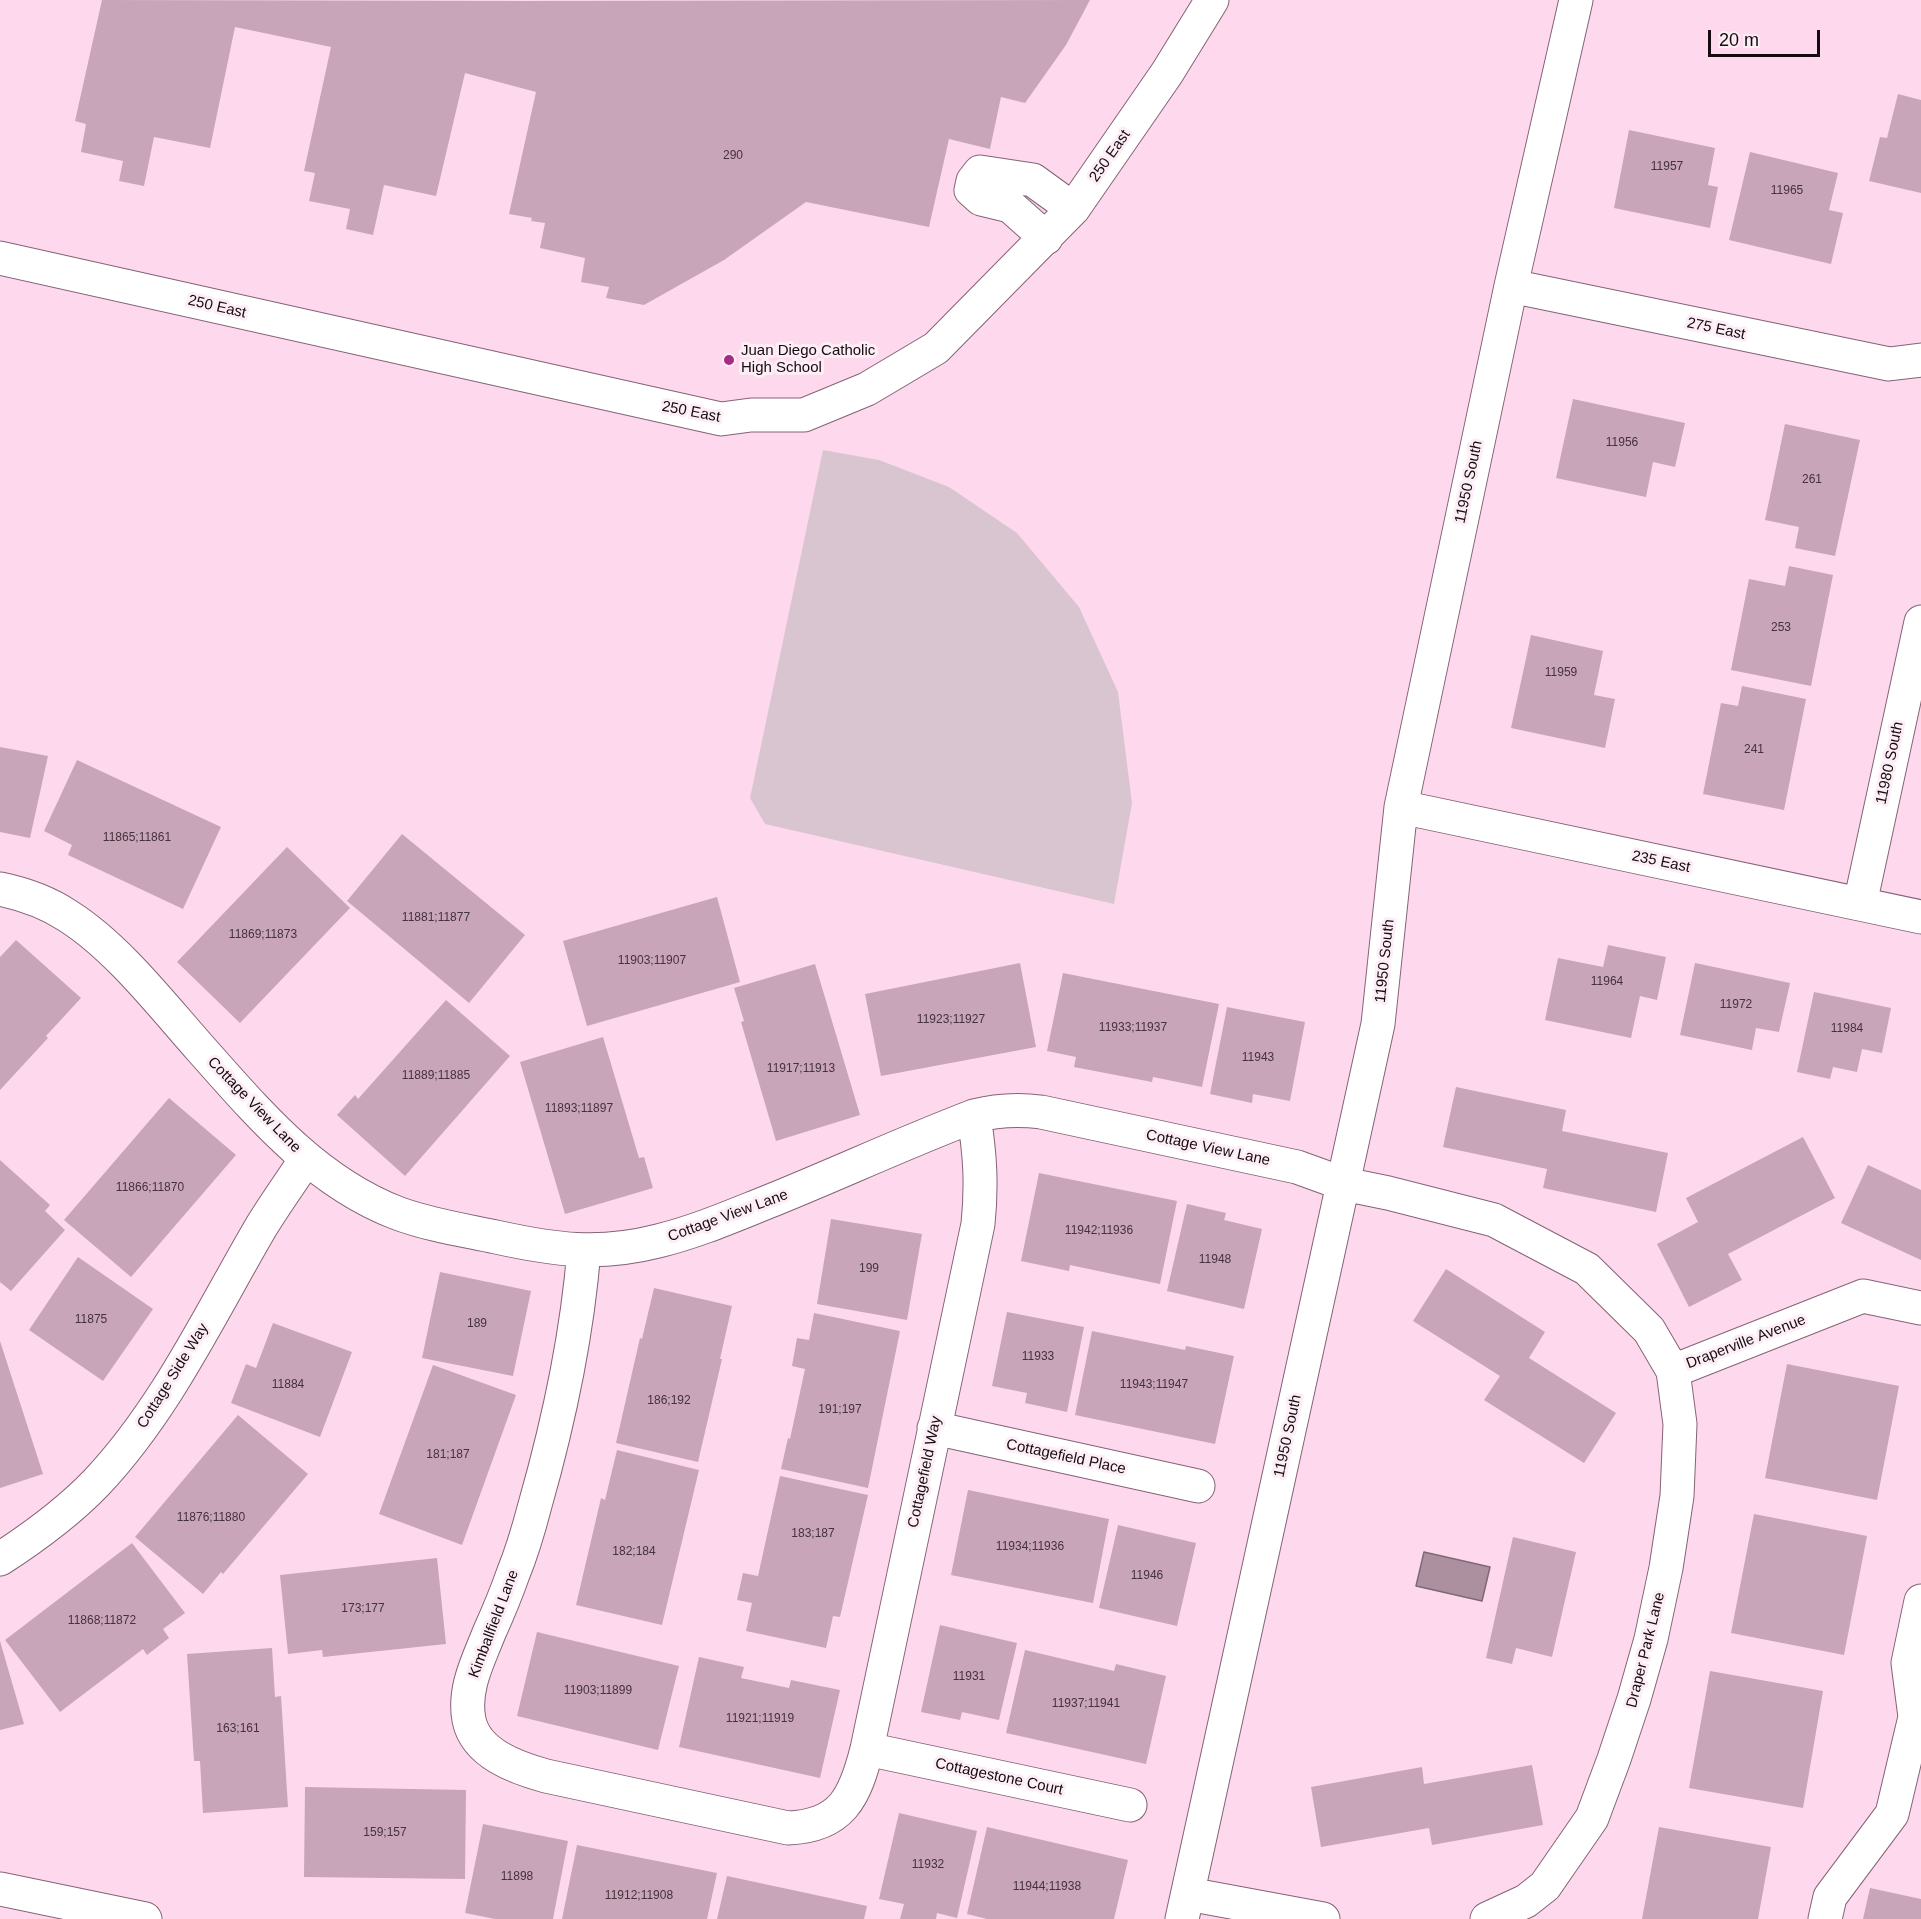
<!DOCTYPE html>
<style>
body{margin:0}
#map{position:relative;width:1921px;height:1919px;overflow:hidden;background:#fed9ee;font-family:Helvetica,sans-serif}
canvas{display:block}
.scale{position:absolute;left:1708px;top:30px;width:112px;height:27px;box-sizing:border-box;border:3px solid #170b12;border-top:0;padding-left:8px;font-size:18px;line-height:21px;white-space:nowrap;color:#170b12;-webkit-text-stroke:4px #fdeef6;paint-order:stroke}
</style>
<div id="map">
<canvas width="1921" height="1919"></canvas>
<div class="scale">20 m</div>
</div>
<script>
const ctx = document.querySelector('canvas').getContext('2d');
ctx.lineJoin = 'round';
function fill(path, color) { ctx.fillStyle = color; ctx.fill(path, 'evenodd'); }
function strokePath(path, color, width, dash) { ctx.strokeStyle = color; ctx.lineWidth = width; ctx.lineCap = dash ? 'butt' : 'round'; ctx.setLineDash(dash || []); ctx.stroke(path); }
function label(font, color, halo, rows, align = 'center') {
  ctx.font = font + ' Helvetica,sans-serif'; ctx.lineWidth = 6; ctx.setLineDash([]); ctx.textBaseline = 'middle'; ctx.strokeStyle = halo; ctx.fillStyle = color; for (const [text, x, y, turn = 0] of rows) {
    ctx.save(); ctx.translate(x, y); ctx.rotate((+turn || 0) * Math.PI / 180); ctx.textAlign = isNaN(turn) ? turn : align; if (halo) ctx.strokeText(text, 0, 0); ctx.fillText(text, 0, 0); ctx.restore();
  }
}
fill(new Path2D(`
 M 823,450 L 879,460 L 949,487 L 1017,533 L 1079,607 L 1118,692 L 1132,803 L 1114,904 L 765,824 L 750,798 Z`), '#d9c5d0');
const water = new Path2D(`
 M 1424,1552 L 1490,1567 L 1482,1601 L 1416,1586 Z`);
fill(water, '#ad90a0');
strokePath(water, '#806875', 1.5);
fill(new Path2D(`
 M 102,0 L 525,1 L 1090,0 L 1066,45 L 1025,103 L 1001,97 L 990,149 L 949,139 L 929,227 L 806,202 L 724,260 L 644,305 L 606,298 L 609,287 L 581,282 L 585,258 L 540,248 L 545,223 L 531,221 L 532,218 L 509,214 L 536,92 L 465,73 L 436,196 L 384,185 L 373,235 L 346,229 L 350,209 L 309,201 L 315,173 L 304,171 L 331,47 L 235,27 L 210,148 L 154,137 L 144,186 L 119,181 L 123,161 L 81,152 L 86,124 L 75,121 Z
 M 1898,94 L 1921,100 L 1921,193 L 1869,181 L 1880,137 L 1887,138 Z
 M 1629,130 L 1715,148 L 1708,185 L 1718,187 L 1710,228 L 1614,208 Z
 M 1750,152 L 1838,173 L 1829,210 L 1843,213 L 1831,264 L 1729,240 Z
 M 1573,399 L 1685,423 L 1675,467 L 1653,462 L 1646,497 L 1556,478 Z
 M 1785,424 L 1860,440 L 1835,556 L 1795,548 L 1799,527 L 1765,520 Z
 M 1789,566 L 1833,575 L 1811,686 L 1731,670 L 1749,579 L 1785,586 Z
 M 1531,635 L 1603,651 L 1594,695 L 1615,699 L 1605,748 L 1511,728 Z
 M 1742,686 L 1806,699 L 1784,810 L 1703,794 L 1721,703 L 1738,706 Z
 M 0,747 L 48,756 L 30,838 L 0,832 Z
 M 77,760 L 221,827 L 183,909 L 68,855 L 72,845 L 44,831 Z
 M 402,834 L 525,935 L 469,1003 L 347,901 Z
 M 287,847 L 350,908 L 240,1023 L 177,962 Z
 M 717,897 L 740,982 L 587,1026 L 563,941 Z
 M 16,940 L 81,998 L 46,1036 L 48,1038 L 0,1090 L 0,957 Z
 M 1608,945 L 1666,957 L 1657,1000 L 1640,996 L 1631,1038 L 1545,1020 L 1558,958 L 1603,967 Z
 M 1020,963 L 1036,1047 L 881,1076 L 865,994 Z
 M 1695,963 L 1790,983 L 1779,1032 L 1756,1028 L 1752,1050 L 1680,1035 Z
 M 815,964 L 860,1115 L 776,1141 L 741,1022 L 744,1021 L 734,988 Z
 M 1063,973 L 1219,1004 L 1202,1087 L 1153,1077 L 1152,1082 L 1074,1067 L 1076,1057 L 1047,1051 Z
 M 1814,992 L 1891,1008 L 1882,1053 L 1862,1049 L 1857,1072 L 1833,1067 L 1830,1079 L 1797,1072 Z
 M 446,1000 L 510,1056 L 405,1176 L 337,1115 L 355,1095 L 358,1099 Z
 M 1227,1007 L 1305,1022 L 1290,1101 L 1253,1094 L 1252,1103 L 1210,1094 Z
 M 603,1037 L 639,1158 L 644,1157 L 653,1188 L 565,1214 L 520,1062 Z
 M 1456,1087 L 1566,1110 L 1562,1131 L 1668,1153 L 1656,1212 L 1543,1188 L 1547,1169 L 1443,1147 Z
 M 169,1098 L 236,1155 L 131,1277 L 64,1220 Z
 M 1803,1137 L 1835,1198 L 1728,1254 L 1742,1280 L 1689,1307 L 1657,1244 L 1698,1222 L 1686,1198 Z
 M 0,1160 L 50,1205 L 45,1211 L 65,1230 L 11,1291 L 0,1282 Z
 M 1868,1165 L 1921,1190 L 1921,1260 L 1841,1223 Z
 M 1039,1173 L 1177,1201 L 1160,1284 L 1070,1265 L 1069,1271 L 1021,1261 Z
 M 1187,1204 L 1226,1213 L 1224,1220 L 1262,1229 L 1244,1309 L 1167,1291 Z
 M 831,1219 L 922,1234 L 907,1320 L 817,1304 Z
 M 78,1257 L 153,1309 L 103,1381 L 29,1330 Z
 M 1446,1269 L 1545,1332 L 1529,1358 L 1616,1413 L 1584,1463 L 1484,1400 L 1500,1376 L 1413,1321 Z
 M 440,1272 L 531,1291 L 513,1376 L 422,1358 Z
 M 654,1288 L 732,1306 L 720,1359 L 722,1359 L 698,1462 L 616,1443 L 640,1338 L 642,1339 Z
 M 1007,1312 L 1084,1327 L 1067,1412 L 1025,1403 L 1027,1393 L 992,1386 Z
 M 814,1313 L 900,1331 L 868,1488 L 781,1469 L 788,1438 L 790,1439 L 805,1369 L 792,1366 L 797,1338 L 809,1340 Z
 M 273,1323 L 352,1352 L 320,1437 L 231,1403 L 246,1364 L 256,1368 Z
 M 1092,1331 L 1185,1350 L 1186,1346 L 1234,1356 L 1215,1444 L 1075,1415 Z
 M 0,1341 L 43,1474 L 0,1488 Z
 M 1787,1364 L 1899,1386 L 1877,1500 L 1765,1478 Z
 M 433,1365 L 516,1395 L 462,1545 L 379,1514 Z
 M 238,1415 L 308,1474 L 223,1574 L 221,1572 L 203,1594 L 135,1537 Z
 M 617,1450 L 699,1470 L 662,1625 L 576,1605 L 601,1498 L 605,1500 Z
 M 780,1476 L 868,1495 L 840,1617 L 833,1616 L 826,1648 L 746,1631 L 752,1603 L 737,1600 L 743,1573 L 758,1576 Z
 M 968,1490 L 1109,1519 L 1093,1603 L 951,1575 Z
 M 1754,1514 L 1867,1536 L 1844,1655 L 1731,1633 Z
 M 1118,1525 L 1196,1543 L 1177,1626 L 1099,1608 Z
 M 1513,1537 L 1576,1552 L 1552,1657 L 1516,1648 L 1512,1664 L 1486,1658 Z
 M 132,1543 L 185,1613 L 163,1629 L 169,1638 L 147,1655 L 143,1649 L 60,1712 L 5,1640 Z
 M 437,1558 L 446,1644 L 323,1657 L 322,1650 L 288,1654 L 280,1575 Z
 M 940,1625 L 1017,1643 L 999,1720 L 962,1712 L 960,1720 L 921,1712 Z
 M 537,1632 L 679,1666 L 658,1750 L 517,1716 Z
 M 0,1641 L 24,1724 L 0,1730 Z
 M 272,1648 L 275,1697 L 281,1696 L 288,1807 L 203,1813 L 200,1761 L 194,1761 L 187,1654 Z
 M 1025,1650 L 1114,1671 L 1116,1664 L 1166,1676 L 1146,1764 L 1006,1733 Z
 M 699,1657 L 744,1667 L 741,1678 L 789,1688 L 791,1680 L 840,1690 L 820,1778 L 679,1747 Z
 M 1710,1671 L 1823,1691 L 1803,1808 L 1689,1788 Z
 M 1532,1765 L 1543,1825 L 1432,1845 L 1429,1828 L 1321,1847 L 1311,1787 L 1422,1767 L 1424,1784 Z
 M 305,1787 L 466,1790 L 465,1879 L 304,1877 Z
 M 899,1813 L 977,1831 L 957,1918 L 937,1913 L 936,1919 L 900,1919 L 904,1904 L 879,1899 Z
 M 483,1824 L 568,1841 L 553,1919 L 495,1919 L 465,1913 Z
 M 987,1827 L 1128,1860 L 1114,1919 L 987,1919 L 967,1914 Z
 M 1659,1827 L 1771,1847 L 1758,1919 L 1642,1919 Z
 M 577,1845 L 717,1873 L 707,1919 L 562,1919 Z
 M 727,1876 L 867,1906 L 864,1919 L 717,1919 Z
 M 1870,1888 L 1921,1899 L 1921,1919 L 1863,1919 Z`), '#c9a5ba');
const minor = new Path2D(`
 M 1046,238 L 1010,206 L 981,199 L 971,190 L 973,181 L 980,172 L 1033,180 L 1073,209
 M 0,258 L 721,419 L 751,415 L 804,415 L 867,389 L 936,348 L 1073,209 L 1167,73 L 1212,0
 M 1511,286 L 1889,364 L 1921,360
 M 1401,807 L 1921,917
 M 0,889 C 24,894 47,902 68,916 C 117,947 161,1004 200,1048 C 257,1112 314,1181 397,1213 C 429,1225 463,1230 496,1237 C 555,1250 599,1256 658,1241 C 695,1232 730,1217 765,1203 C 835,1175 903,1143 974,1116 C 997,1110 1017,1109 1041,1112 L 1297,1167 L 1344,1184 L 1388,1193 L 1494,1220 L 1587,1269 L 1649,1330 L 1673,1371 L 1680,1424 L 1677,1496 L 1666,1568 L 1651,1639 L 1634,1699 L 1614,1759 L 1592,1818 L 1545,1886 L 1526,1901 L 1487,1919
 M 1860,904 L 1921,622
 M 584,1250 C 577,1337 559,1421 535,1505 C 529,1528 522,1552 513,1574 C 506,1594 498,1613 489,1633 C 478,1661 463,1689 469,1720 C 476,1754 517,1768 546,1776 L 788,1828 C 842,1826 855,1797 867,1749 L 978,1224 C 982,1184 980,1155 974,1116
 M 1673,1371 L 1863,1296 L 1921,1308
 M 934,1428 L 1198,1486
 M 0,1559 C 34,1537 68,1512 96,1483 C 166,1409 210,1314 261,1227 C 275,1204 291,1182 306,1159
 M 867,1749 L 1130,1805
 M 0,1889 L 145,1919
 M 1188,1894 L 1323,1919
 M 1182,1919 L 1378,1024 L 1401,807 L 1511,286 L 1576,0
 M 1825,1919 L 1830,1897 L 1892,1814 L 1915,1717 L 1908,1663 L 1921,1601`);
strokePath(minor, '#846376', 35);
strokePath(minor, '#fff', 33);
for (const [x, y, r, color] of [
 [729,360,6,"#a62c81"]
]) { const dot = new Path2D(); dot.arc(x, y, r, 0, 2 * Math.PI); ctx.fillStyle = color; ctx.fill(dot); strokePath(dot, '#fdeef6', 2); }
label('12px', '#44323c', null, [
 ["290",733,156],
 ["11957",1667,167],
 ["11965",1787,191],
 ["11956",1622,443],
 ["261",1812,480],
 ["253",1781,628],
 ["11959",1561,673],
 ["241",1754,750],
 ["11865;11861",137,838],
 ["11881;11877",436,918],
 ["11869;11873",263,935],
 ["11903;11907",652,961],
 ["11964",1607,982],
 ["11972",1736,1005],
 ["11923;11927",951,1020],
 ["11933;11937",1133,1028],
 ["11984",1847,1029],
 ["11943",1258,1058],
 ["11917;11913",801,1069],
 ["11889;11885",436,1076],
 ["11893;11897",579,1109],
 ["11866;11870",150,1188],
 ["11942;11936",1099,1231],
 ["11948",1215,1260],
 ["199",869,1269],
 ["11875",91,1320],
 ["189",477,1324],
 ["11933",1038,1357],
 ["11884",288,1385],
 ["11943;11947",1154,1385],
 ["186;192",669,1401],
 ["191;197",840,1410],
 ["181;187",448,1455],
 ["11876;11880",211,1518],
 ["183;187",813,1534],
 ["11934;11936",1030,1547],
 ["182;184",634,1552],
 ["11946",1147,1576],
 ["173;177",363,1609],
 ["11868;11872",102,1621],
 ["11931",969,1677],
 ["11903;11899",598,1691],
 ["11937;11941",1086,1704],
 ["11921;11919",760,1719],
 ["163;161",238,1729],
 ["159;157",385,1833],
 ["11932",928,1865],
 ["11898",517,1877],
 ["11944;11938",1047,1887],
 ["11912;11908",639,1896]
]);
label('15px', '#170b12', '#fdeef6', [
 ["250 East",1110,156,-55],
 ["250 East",217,307,13],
 ["275 East",1716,329,12],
 ["250 East",691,412,11],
 ["11950 South",1469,482,-78],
 ["11980 South",1890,763,-78],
 ["235 East",1661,862,12],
 ["11950 South",1385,961,-84],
 ["Cottage View Lane",254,1105,46],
 ["Cottage View Lane",1208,1148,12],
 ["Cottage View Lane",728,1216,-20],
 ["Draperville Avenue",1746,1342,-21],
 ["Cottage Side Way",173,1376,-58],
 ["11950 South",1288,1436,-78],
 ["Cottagefield Place",1066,1457,12],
 ["Cottagefield Way",925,1472,-78],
 ["Kimballfield Lane",494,1624,-69],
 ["Draper Park Lane",1646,1650,-76],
 ["Cottagestone Court",999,1777,12]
]);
label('15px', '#170b12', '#fdeef6', [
 ["Juan Diego Catholic",741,351],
 ["High School",741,368]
], 'left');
</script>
